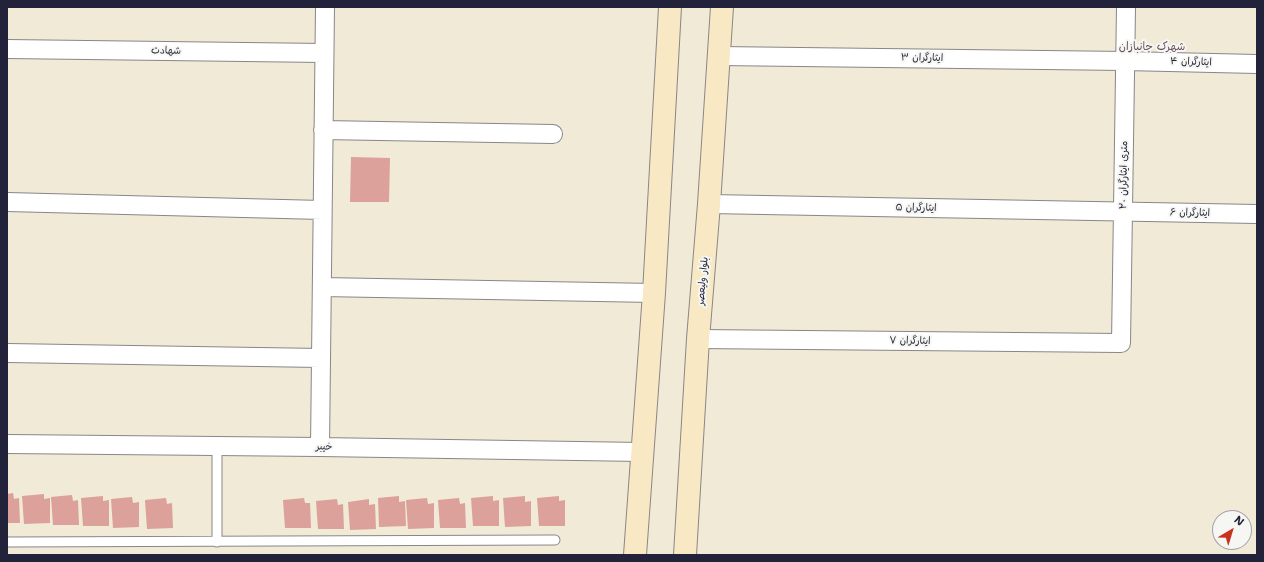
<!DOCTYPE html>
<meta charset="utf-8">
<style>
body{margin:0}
#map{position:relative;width:1264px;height:562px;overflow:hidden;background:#f0ead6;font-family:"Shantell Sans",sans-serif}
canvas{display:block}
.frame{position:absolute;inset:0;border:8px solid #22223b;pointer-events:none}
.north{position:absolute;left:1212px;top:510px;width:40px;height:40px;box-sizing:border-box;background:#f6f6f2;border:1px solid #a1a1a9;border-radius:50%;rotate:38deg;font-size:11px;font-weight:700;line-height:16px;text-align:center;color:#22223b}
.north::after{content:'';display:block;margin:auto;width:14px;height:18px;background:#c8321e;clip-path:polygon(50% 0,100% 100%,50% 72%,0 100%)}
</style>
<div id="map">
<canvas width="1264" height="562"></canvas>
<div class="frame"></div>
<div class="north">N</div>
</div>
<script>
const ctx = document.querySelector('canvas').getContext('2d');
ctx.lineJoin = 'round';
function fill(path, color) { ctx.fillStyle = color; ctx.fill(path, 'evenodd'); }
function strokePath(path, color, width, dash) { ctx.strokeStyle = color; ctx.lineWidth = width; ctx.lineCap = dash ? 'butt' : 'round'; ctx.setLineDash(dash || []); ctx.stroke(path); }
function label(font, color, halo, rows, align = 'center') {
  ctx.font = font + ' "Shantell Sans","Playpen Sans Arabic",sans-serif'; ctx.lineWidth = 4; ctx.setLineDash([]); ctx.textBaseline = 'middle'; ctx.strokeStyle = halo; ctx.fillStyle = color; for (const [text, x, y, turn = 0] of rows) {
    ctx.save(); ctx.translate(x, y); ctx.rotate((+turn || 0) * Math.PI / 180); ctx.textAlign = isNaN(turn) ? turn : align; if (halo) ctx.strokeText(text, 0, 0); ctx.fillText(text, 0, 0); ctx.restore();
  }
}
fill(new Path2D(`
 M 351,157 L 390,158 L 389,202 L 350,202 Z
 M 13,493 L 14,499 L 19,498 L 20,523 L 7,523 L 7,494 Z
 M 44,494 L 44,499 L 50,498 L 50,523 L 24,524 L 22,496 Z
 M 72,495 L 73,501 L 78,500 L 79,525 L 53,525 L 51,497 Z
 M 103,496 L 103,501 L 109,500 L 109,526 L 83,526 L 81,498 Z
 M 399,496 L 399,502 L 405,501 L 406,526 L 379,527 L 378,498 Z
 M 493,496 L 493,501 L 499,500 L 499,526 L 473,526 L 471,498 Z
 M 525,496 L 525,502 L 531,501 L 531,526 L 505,527 L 503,498 Z
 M 559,496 L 559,501 L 565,500 L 565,526 L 539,526 L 537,498 Z
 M 132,497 L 133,503 L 139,502 L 139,527 L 113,528 L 111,499 Z
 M 166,498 L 167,504 L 172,503 L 173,528 L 147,529 L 145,500 Z
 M 304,498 L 305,503 L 310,503 L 311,528 L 285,528 L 283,500 Z
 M 427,498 L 428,504 L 434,503 L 434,528 L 408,529 L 406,500 Z
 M 459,498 L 460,504 L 465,503 L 466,528 L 440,528 L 438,500 Z
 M 337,499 L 338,505 L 343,504 L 344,529 L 318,529 L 316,501 Z
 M 369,499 L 369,505 L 375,504 L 376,529 L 350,530 L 348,502 Z`), '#dba19a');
const service = new Path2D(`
 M 7,542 L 555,540
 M 217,542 L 217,446`);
const minor = new Path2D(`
 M 7,49 L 324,53
 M 719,56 L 1125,61 L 1257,64
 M 323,130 L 553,134
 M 7,202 L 322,210
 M 709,204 L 1257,214
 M 322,287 L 654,293
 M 698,339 L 1121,343 L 1126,7
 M 7,353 L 321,358
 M 7,444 L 320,447 L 642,452
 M 320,447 L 325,7`);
const secondary = new Path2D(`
 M 635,555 L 654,293 L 670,7
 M 685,555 L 698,339 L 709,204 L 722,7`);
strokePath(service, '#898688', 11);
strokePath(minor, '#898688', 20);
strokePath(secondary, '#898688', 24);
strokePath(service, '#fff', 9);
strokePath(minor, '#fff', 18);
strokePath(secondary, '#f8e8c3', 22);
label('10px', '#22223b', '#f6f6f2', [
 ["شهادت",166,51,1],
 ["ایثارگران ۳",922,58,1],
 ["ایثارگران ۴",1191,62,2],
 ["۲۰ متری ایثارگران",1124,175,-89],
 ["ایثارگران ۵",916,208,1],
 ["ایثارگران ۶",1190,213,1],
 ["بلوار ولیعصر",703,281,-85],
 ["ایثارگران ۷",910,341,1],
 ["خیبر",324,447,1]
]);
label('11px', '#634e5c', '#f6f6f2', [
 ["شهرک جانبازان",1152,47]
]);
</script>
